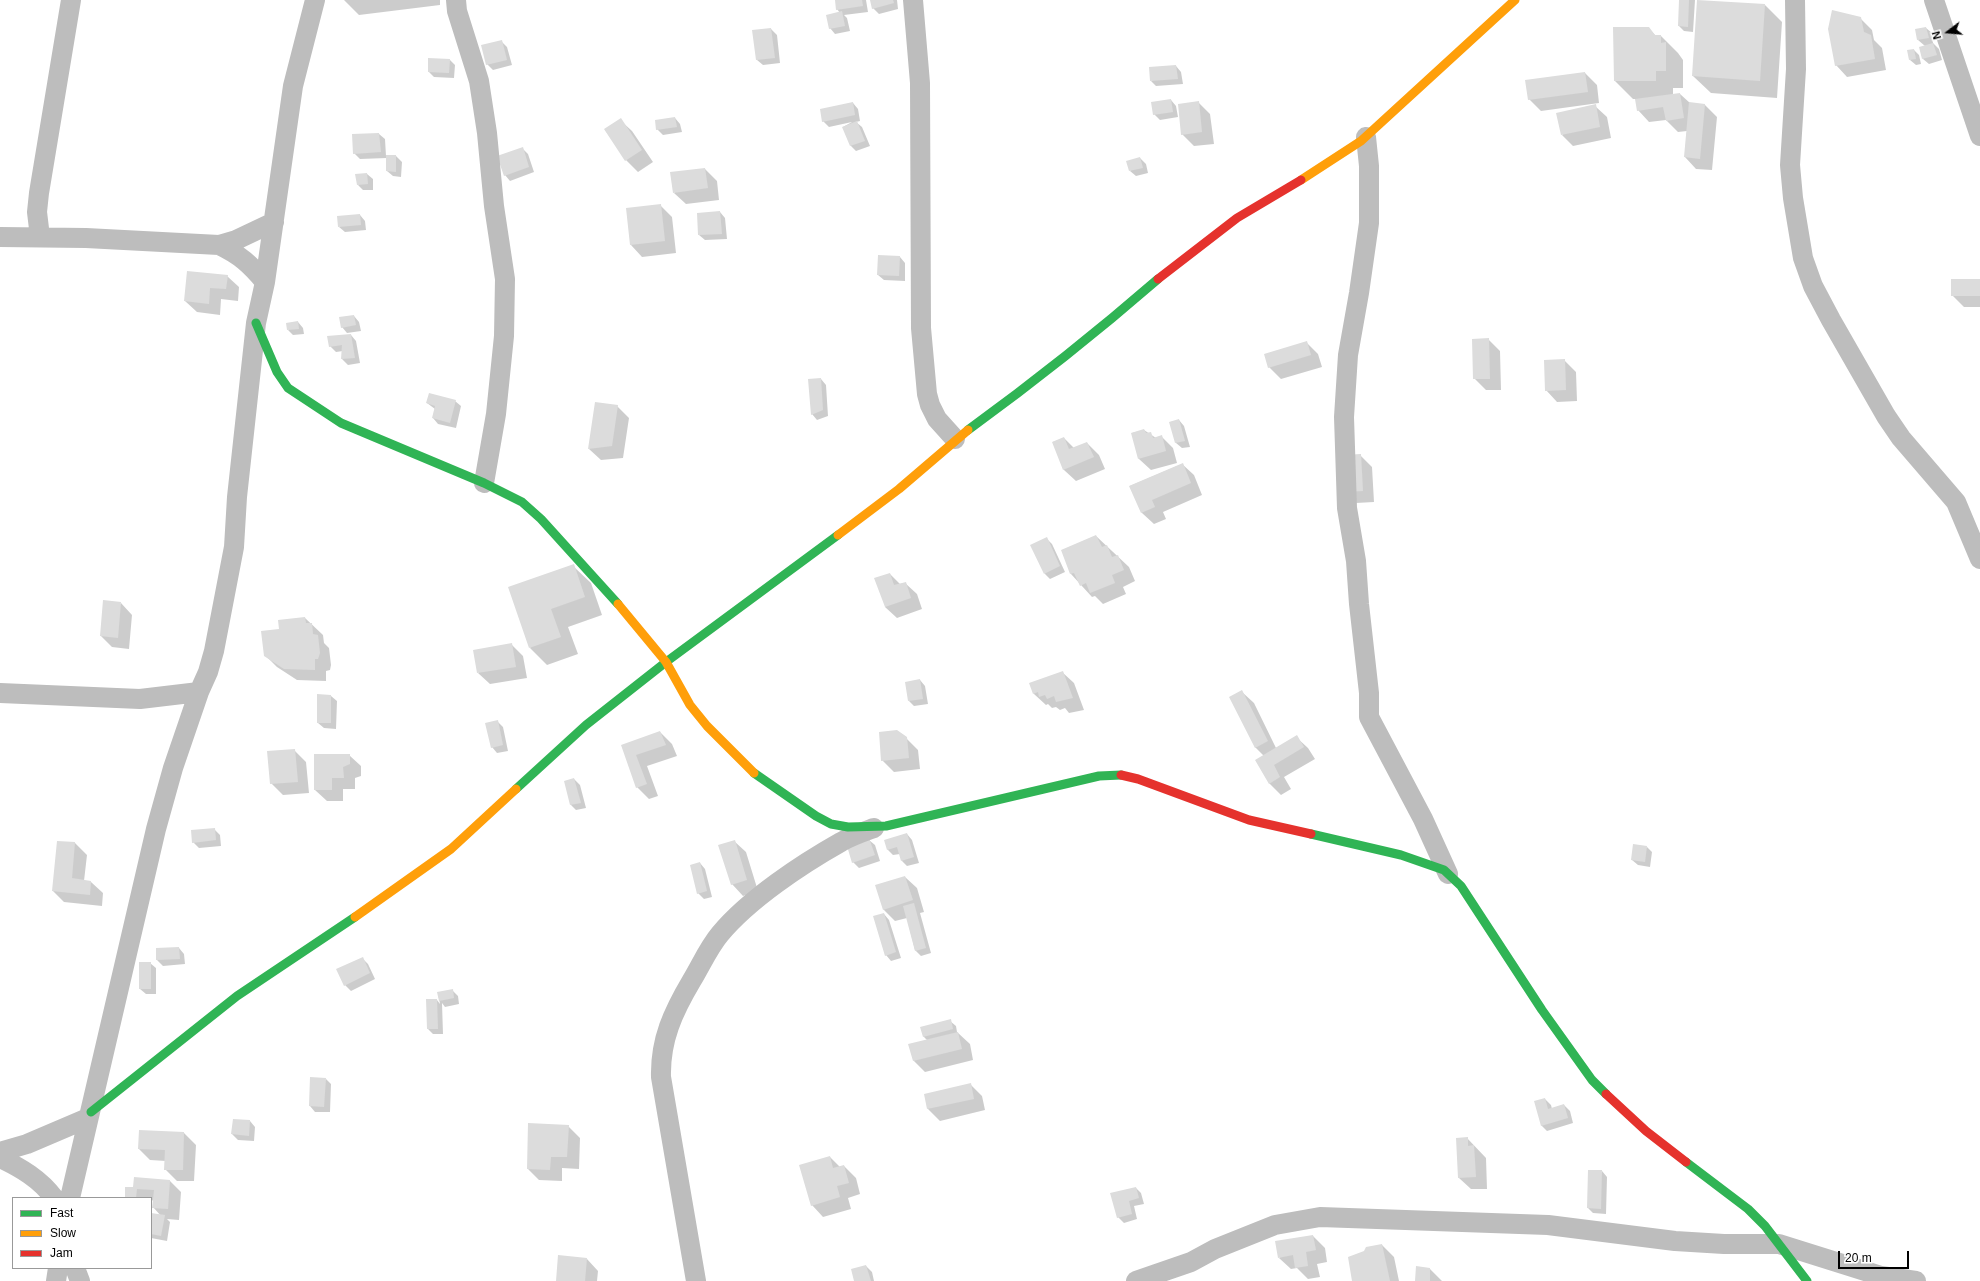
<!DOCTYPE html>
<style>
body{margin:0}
#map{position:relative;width:1980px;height:1281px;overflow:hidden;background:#fff;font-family:Arial,sans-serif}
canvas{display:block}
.legend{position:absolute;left:12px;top:1197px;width:140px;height:72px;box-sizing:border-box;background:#fff;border:1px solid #999;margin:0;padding:5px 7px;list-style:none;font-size:12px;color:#000}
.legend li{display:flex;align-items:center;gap:8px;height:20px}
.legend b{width:20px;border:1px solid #999}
.north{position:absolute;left:1928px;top:12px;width:40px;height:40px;-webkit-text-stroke:3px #fff;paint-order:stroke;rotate:254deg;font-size:11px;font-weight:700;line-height:16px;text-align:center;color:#000}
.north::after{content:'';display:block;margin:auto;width:14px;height:18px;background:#000;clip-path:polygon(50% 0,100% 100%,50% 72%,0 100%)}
.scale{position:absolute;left:1838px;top:1251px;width:71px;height:18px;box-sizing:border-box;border:2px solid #000;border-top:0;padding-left:5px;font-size:12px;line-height:14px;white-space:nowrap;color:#000;-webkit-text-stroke:3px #fff;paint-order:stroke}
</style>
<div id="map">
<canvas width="1980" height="1281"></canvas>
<ul class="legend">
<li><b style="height:5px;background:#30b455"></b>Fast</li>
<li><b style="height:5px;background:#ff9f0a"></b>Slow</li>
<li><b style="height:5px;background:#e5322d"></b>Jam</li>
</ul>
<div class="north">N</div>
<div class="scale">20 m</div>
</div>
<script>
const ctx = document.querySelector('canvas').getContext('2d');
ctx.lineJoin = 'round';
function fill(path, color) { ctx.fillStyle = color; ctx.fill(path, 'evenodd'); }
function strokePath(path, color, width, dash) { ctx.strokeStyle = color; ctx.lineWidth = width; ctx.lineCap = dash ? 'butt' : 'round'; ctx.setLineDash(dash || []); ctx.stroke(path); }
fill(new Path2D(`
 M 344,0 L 440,0 L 440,5 L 359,15 Z
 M 836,0 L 866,0 L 868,12 L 844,15 L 847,18 L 850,31 L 835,34 L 830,28 L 840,13 L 837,9 Z
 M 871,0 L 897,0 L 898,9 L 879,14 L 873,8 Z
 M 1680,0 L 1695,0 L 1693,32 L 1684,31 L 1679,26 Z
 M 1765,5 L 1782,22 L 1777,98 L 1711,93 L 1693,76 Z
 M 1860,18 L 1872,30 L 1874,40 L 1882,48 L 1886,70 L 1847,77 L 1836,65 Z
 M 1614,28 L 1648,28 L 1656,36 L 1661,36 L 1678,53 L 1683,60 L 1683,88 L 1673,88 L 1673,95 L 1680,94 L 1690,103 L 1705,105 L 1717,117 L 1712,170 L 1696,169 L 1685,157 L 1687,131 L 1678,132 L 1666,120 L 1649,122 L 1638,110 L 1636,99 L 1633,99 L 1615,81 Z
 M 1926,28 L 1932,33 L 1933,43 L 1939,49 L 1942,60 L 1929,64 L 1923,59 L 1925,46 L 1918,40 Z
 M 771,29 L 777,35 L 780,63 L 763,65 L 757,60 Z
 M 501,41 L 507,47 L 512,65 L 493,70 L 487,64 Z
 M 1914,50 L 1919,55 L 1921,64 L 1916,65 L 1910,60 Z
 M 450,60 L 455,65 L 454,78 L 434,77 L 429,72 Z
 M 1176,66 L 1181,72 L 1183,84 L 1156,86 L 1151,81 Z
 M 1585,73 L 1597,85 L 1599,103 L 1541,111 L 1529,99 Z
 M 1171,100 L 1176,106 L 1178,117 L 1160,120 L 1154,114 Z
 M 1198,102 L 1210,114 L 1214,144 L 1194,146 L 1182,134 Z
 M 853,103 L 858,109 L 860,121 L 856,122 L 862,127 L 870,146 L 856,151 L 851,146 L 843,127 L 852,122 L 829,127 L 823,121 Z
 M 1595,106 L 1607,117 L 1611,138 L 1573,146 L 1562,135 Z
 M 675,118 L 680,124 L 682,132 L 663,135 L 657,129 Z
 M 620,120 L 632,131 L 653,162 L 638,172 L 626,160 L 605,130 Z
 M 379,134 L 385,139 L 386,156 L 396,156 L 402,162 L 401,177 L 393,176 L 387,171 L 387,158 L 360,159 L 354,153 Z
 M 522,148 L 528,154 L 534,172 L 510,181 L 505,175 Z
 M 1140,158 L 1146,164 L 1148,173 L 1136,176 L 1130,171 Z
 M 705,169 L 717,181 L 719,200 L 686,204 L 674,193 Z
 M 367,174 L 373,179 L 373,190 L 363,190 L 358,185 Z
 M 660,205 L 672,217 L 676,253 L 642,257 L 631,245 L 627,209 Z
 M 720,212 L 725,218 L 727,239 L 705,240 L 699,235 Z
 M 360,215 L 365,221 L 366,230 L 345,232 L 339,227 Z
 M 900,257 L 905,263 L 905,281 L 884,280 L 878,275 Z
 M 227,276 L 239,287 L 238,301 L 221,299 L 220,315 L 197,312 L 185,301 Z
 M 1980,280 L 1980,307 L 1964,307 L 1952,295 Z
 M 354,316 L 359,322 L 361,331 L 347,333 L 342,327 Z
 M 298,322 L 303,328 L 304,334 L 293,335 L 288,330 Z
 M 351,335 L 356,341 L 360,363 L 348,365 L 342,359 L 343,351 L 336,352 L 330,346 Z
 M 1488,339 L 1500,351 L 1501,390 L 1486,390 L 1474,378 Z
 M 1306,342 L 1318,354 L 1322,367 L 1281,379 L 1269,367 Z
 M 1564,360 L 1576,372 L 1577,401 L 1557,402 L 1546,390 Z
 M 821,379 L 826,385 L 828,416 L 817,420 L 812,414 Z
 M 455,401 L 461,406 L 456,428 L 438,424 L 433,418 L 435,409 L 427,403 Z
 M 617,406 L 629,418 L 623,458 L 601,460 L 589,449 Z
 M 1179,420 L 1184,426 L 1190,447 L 1182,448 L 1176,443 L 1171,422 Z
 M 1144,430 L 1156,438 L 1161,436 L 1173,448 L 1177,463 L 1151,470 L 1139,459 L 1132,433 Z
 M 1064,438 L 1074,448 L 1087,443 L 1099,455 L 1105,469 L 1076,481 L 1064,470 L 1053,442 Z
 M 1360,455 L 1372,467 L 1374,502 L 1356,503 L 1345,491 Z
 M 1182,464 L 1194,475 L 1202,495 L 1163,512 L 1166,519 L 1154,524 L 1142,513 L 1130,486 Z
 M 1096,536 L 1129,567 L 1135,581 L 1123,587 L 1126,594 L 1103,604 L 1095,596 L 1092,597 L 1071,574 L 1062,551 Z
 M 1046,538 L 1052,544 L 1065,572 L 1050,579 L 1045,574 Z
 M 573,566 L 591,583 L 602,615 L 568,627 L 578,654 L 547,665 L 530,648 Z
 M 890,574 L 900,584 L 905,583 L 917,594 L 922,609 L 897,618 L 885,607 Z
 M 121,603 L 132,615 L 129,649 L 112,647 L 101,636 Z
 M 305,618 L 323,635 L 324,643 L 329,648 L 331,665 L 330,670 L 326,671 L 326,681 L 297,680 L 277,667 L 265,655 L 280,630 Z
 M 511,644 L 523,656 L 527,678 L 490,684 L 478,673 Z
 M 1062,672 L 1074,683 L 1084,710 L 1069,713 L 1065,708 L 1060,710 L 1056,707 L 1052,708 L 1048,704 L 1046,705 L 1034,694 L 1031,684 Z
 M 920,680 L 925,686 L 928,704 L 914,706 L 909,701 Z
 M 1242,692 L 1254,703 L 1276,748 L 1296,737 L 1308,748 L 1315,759 L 1284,777 L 1291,789 L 1281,795 L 1269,783 L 1264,756 L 1255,747 Z
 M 331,696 L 337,701 L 336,729 L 324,728 L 318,723 Z
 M 497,721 L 503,727 L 508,751 L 497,753 L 492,747 Z
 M 660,732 L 672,744 L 677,756 L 647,766 L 658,796 L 649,799 L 637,787 L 622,746 Z
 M 906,738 L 918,750 L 920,769 L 894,772 L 882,760 Z
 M 294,750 L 306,762 L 309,793 L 283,795 L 271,783 Z
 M 349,755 L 361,766 L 361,776 L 355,778 L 355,789 L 343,789 L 343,801 L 327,801 L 315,790 Z
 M 574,779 L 580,785 L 586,808 L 576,810 L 571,805 Z
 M 214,829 L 220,835 L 221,846 L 199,848 L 193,842 Z
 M 907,834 L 912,840 L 919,863 L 907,866 L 902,861 L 900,854 L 893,855 L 888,850 L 885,841 Z
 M 869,840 L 875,845 L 880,861 L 859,868 L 853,862 Z
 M 734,841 L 746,852 L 758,891 L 743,896 L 732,884 Z
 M 58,842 L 75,843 L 87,855 L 84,881 L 91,882 L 103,893 L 102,906 L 64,902 L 53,891 Z
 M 1647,847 L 1652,852 L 1650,867 L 1638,865 L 1632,860 Z
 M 700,863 L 705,869 L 712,897 L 704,899 L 698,893 Z
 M 905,877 L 917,888 L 924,912 L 920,913 L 931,953 L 921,956 L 915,950 L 907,918 L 895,921 L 884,910 L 876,886 Z
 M 884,914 L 889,920 L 901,958 L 891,961 L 886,955 Z
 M 179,948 L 184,954 L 185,964 L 163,966 L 157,960 L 157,949 Z
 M 362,958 L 368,964 L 375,979 L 351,991 L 345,985 Z
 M 150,963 L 156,968 L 156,994 L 146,994 L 140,989 Z
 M 452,990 L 458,996 L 459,1004 L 445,1007 L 442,1003 L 443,1034 L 433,1034 L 428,1029 L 437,1000 L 440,1004 L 438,993 Z
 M 950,1021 L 956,1026 L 957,1032 L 970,1044 L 973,1060 L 925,1072 L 913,1060 L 927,1040 L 924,1037 L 921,1028 Z
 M 326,1079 L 331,1084 L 330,1112 L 315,1112 L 310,1106 Z
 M 970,1084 L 982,1096 L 985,1110 L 940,1121 L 928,1109 L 925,1095 Z
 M 1545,1099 L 1551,1105 L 1552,1109 L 1564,1105 L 1570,1111 L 1573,1123 L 1547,1131 L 1541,1125 Z
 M 250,1121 L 255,1127 L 254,1141 L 238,1140 L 232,1134 Z
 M 568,1126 L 580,1138 L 579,1169 L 562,1168 L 562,1181 L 539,1180 L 528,1169 Z
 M 140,1131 L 184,1133 L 196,1145 L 194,1181 L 177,1181 L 165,1169 L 166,1161 L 150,1160 L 139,1149 Z
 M 1467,1138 L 1486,1158 L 1487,1189 L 1471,1189 L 1459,1178 Z
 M 830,1157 L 840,1167 L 844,1166 L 856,1178 L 860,1194 L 848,1198 L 851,1209 L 823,1217 L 812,1205 Z
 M 1602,1171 L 1607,1177 L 1606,1214 L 1593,1213 L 1588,1208 Z
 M 170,1181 L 181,1192 L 179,1220 L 167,1219 L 170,1222 L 167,1241 L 151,1238 L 151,1214 L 161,1216 L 153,1207 L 154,1201 L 151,1200 L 151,1198 L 126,1198 L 134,1188 Z
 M 1136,1188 L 1141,1193 L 1144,1204 L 1134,1206 L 1137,1219 L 1124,1223 L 1118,1217 Z
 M 1313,1236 L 1325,1248 L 1327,1262 L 1317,1264 L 1320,1277 L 1308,1279 L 1297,1268 L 1291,1269 L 1279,1258 Z
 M 1382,1245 L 1394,1257 L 1399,1281 L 1353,1281 Z
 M 587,1259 L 598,1271 L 597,1281 L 557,1281 Z
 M 866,1266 L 872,1272 L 874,1281 L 856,1281 Z
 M 1430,1269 L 1442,1281 L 1416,1281 Z`), '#0003');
fill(new Path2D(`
 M 835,0 L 862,0 L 863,6 L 836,10 Z
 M 870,0 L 893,0 L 894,3 L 872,9 Z
 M 1679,0 L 1689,0 L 1688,27 L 1678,26 Z
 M 1697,0 L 1765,4 L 1760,81 L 1692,76 Z
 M 1832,10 L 1861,17 L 1864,32 L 1871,35 L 1875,59 L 1835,66 L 1828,29 Z
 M 842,11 L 845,26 L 829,29 L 826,15 Z
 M 1613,27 L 1649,27 L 1655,35 L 1661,35 L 1661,43 L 1666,42 L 1666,71 L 1656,71 L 1656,81 L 1614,81 Z
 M 1926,27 L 1929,38 L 1917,40 L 1915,29 Z
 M 771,28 L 775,58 L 756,60 L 752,30 Z
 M 502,40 L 507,60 L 486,65 L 481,45 Z
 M 1933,43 L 1937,55 L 1922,59 L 1919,47 Z
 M 1914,49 L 1916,59 L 1909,60 L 1907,50 Z
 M 428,58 L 450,59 L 449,73 L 428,72 Z
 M 1176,65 L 1178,79 L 1150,81 L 1149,67 Z
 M 1585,72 L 1588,92 L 1528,100 L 1525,80 Z
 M 1680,93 L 1684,118 L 1666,121 L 1663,107 L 1637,111 L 1635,99 Z
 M 1171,99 L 1173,112 L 1153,115 L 1151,102 Z
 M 1199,101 L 1202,132 L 1181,135 L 1178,104 Z
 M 853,102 L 855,115 L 822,122 L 820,109 Z
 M 1689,102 L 1705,104 L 1700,159 L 1684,157 Z
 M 1596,104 L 1600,127 L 1561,135 L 1556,113 Z
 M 675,117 L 677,127 L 656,130 L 655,120 Z
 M 621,118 L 642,150 L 625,161 L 604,129 Z
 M 857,121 L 865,141 L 850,146 L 842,127 Z
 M 379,133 L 381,152 L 353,154 L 352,134 Z
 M 523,147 L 529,167 L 504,176 L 497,156 Z
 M 386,155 L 396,155 L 396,172 L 386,171 Z
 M 1140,157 L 1143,168 L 1129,171 L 1126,161 Z
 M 705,168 L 708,188 L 673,193 L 670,172 Z
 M 367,173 L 368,184 L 357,185 L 355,174 Z
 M 661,204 L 665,241 L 630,245 L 626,208 Z
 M 720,211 L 722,234 L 698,235 L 697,213 Z
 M 360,214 L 361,225 L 338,227 L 337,216 Z
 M 878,255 L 900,256 L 899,276 L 877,275 Z
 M 187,271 L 228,275 L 226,289 L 210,288 L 209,304 L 184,301 Z
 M 1951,279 L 1980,279 L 1980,296 L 1951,296 Z
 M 354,315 L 356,325 L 341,328 L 339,317 Z
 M 298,321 L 299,329 L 287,330 L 286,323 Z
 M 351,334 L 355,358 L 341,359 L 342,345 L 329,347 L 327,336 Z
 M 1489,338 L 1490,379 L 1473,379 L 1472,339 Z
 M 1307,341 L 1311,355 L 1268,368 L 1264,354 Z
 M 1565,359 L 1566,390 L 1545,391 L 1544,360 Z
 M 821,378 L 823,410 L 811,415 L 808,379 Z
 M 429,393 L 456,400 L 450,423 L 432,418 L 435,406 L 426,403 Z
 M 595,402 L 618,405 L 612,446 L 588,449 Z
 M 1179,419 L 1185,441 L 1175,443 L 1169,422 Z
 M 1144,429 L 1146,433 L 1151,432 L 1153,438 L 1162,435 L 1166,451 L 1138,459 L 1131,433 Z
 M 1064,437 L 1069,449 L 1087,442 L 1094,457 L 1063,470 L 1052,442 Z
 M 1361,454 L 1363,491 L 1344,492 L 1342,455 Z
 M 1183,463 L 1191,483 L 1152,500 L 1155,507 L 1141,513 L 1129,486 Z
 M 1096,535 L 1102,547 L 1107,545 L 1112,557 L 1118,555 L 1124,570 L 1112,575 L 1115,583 L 1090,593 L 1086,583 L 1080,586 L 1074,573 L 1070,574 L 1061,550 Z
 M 1047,537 L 1060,566 L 1044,574 L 1030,545 Z
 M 574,564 L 585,597 L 551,609 L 561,637 L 529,648 L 508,587 Z
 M 890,573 L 894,585 L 906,582 L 911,598 L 885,607 L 874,578 Z
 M 103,600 L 121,602 L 118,638 L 100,636 Z
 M 305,617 L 306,623 L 312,623 L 313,634 L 318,635 L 320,653 L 318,659 L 315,659 L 315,670 L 284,669 L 264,656 L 261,631 L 279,629 L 278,620 Z
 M 512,643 L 516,667 L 477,673 L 473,650 Z
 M 1063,671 L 1073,698 L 1056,702 L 1054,696 L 1047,699 L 1045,695 L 1039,697 L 1038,692 L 1033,694 L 1029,683 Z
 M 920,679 L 923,699 L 908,701 L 905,682 Z
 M 1242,690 L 1268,741 L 1255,748 L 1229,697 Z
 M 317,694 L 331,695 L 331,723 L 317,723 Z
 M 498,720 L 503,745 L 491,748 L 485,723 Z
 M 897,730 L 907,737 L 909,758 L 881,761 L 879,732 Z
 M 660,731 L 666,745 L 636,755 L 647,784 L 636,788 L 621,745 Z
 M 1297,735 L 1304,747 L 1274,765 L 1280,777 L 1269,784 L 1255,760 Z
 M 295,749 L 298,782 L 270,784 L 267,751 Z
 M 314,754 L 350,754 L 350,764 L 343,767 L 344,778 L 332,778 L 332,790 L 314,790 Z
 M 574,778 L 581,803 L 570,805 L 564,781 Z
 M 215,828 L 216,840 L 192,843 L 191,830 Z
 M 907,833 L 914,857 L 901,861 L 897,847 L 887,850 L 884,840 Z
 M 869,838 L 875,855 L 852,863 L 847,846 Z
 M 735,840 L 747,880 L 731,885 L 718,845 Z
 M 57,841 L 75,842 L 72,878 L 91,881 L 90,895 L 52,891 Z
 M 1633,844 L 1647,846 L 1645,862 L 1631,860 Z
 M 700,862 L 707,891 L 697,894 L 690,865 Z
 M 905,876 L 913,900 L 883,910 L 875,885 Z
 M 914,903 L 926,948 L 915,951 L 903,906 Z
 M 884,913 L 896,952 L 885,956 L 873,916 Z
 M 179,947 L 180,959 L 156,960 L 156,948 Z
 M 363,957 L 370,973 L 344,986 L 336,969 Z
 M 139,962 L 151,962 L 151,989 L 139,989 Z
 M 453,989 L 454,998 L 439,1001 L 437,992 Z
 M 426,999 L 437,999 L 438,1029 L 427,1029 Z
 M 951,1019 L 953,1029 L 923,1037 L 920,1027 Z
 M 958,1032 L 962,1049 L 913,1061 L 908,1044 Z
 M 310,1077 L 326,1078 L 324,1107 L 309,1106 Z
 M 971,1083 L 974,1099 L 927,1109 L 924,1094 Z
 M 1545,1098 L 1548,1109 L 1564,1104 L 1568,1118 L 1541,1126 L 1534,1101 Z
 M 233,1119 L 250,1120 L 249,1136 L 231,1134 Z
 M 528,1123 L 569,1125 L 567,1157 L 551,1157 L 550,1170 L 527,1169 Z
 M 139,1130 L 184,1132 L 183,1170 L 164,1170 L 165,1150 L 138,1149 Z
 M 1468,1137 L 1468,1146 L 1474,1145 L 1476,1177 L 1458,1178 L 1456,1138 Z
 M 830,1156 L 833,1168 L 844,1165 L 849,1183 L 837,1186 L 840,1197 L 811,1206 L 799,1165 Z
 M 1588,1170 L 1602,1170 L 1601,1209 L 1587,1208 Z
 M 134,1177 L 170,1180 L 168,1209 L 152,1208 L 154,1190 L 137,1189 L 136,1198 L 125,1198 L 125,1187 L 133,1187 Z
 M 1136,1187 L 1139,1198 L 1129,1201 L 1132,1214 L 1117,1218 L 1110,1193 Z
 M 151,1213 L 165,1215 L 161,1236 L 151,1234 Z
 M 1313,1235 L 1316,1250 L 1306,1252 L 1308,1266 L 1295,1268 L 1293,1255 L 1278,1258 L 1275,1241 Z
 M 1382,1244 L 1390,1281 L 1352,1281 L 1348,1257 L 1364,1251 L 1366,1247 Z
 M 558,1255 L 587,1258 L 585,1281 L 556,1281 Z
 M 866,1265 L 871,1281 L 854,1281 L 851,1269 Z
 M 1416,1266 L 1430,1268 L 1430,1281 L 1415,1281 Z`), '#dcdcdc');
strokePath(new Path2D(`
 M 456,0 L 457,11 L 479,81 L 487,133 L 494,206 L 505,279 L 504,336 L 496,414 L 484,483
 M 913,0 L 920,83 L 921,328 L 927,394 L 930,405 L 937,419 L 955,439
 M 1795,0 L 1796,69 L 1790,165 L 1793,198 L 1803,258 L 1813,286 L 1831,320 L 1886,416 L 1901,438 L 1956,502 L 1980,559
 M 1934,0 L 1980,136
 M 1366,137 L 1369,166 L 1369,223 L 1359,293 L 1348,355 L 1344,417 L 1347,508 L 1356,561 L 1359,604 L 1369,693 L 1369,717 L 1423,819 L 1448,874
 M 0,237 L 86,238 L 219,245 C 240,255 250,264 265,282
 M 40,237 L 37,212 L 39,193 L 71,0
 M 219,245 L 236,240 L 274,222
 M 0,693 L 140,699 L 199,692
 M 0,1152 L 27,1144 L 88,1118
 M 0,1158 C 21,1168 40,1179 54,1198
 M 70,1198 L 156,829 L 173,768 L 199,692 L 208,672 L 214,651 L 234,547 L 237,497 L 256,323 L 265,282 L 293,86 L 315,0
 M 75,1268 L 80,1281
 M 56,1281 L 58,1268
 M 696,1281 L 661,1077 C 660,1040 673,1012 692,980 C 701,965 709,947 720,934 C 749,899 802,864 841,842 C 851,836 863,832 874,828
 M 1136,1281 L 1191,1262 L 1215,1249 L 1275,1225 L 1320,1217 L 1548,1225 L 1675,1241 L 1724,1244 L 1779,1244 L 1881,1276 L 1916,1281`), '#bdbdbd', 20);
strokePath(new Path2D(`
 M 256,323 L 277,372 L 288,388 L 341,423 L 484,483 L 522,502 L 541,519 L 618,604
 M 968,430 C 1034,382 1097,332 1158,279
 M 754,773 L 816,816 L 831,824 L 848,827 L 886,826 L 1099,776 L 1121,775
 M 516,789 L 586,725 L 666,662 L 838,535
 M 1311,834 L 1401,855 L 1444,870 L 1461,886 L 1542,1010 L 1592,1080 L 1606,1094
 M 91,1112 L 237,996 L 355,917
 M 1686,1162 L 1748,1209 L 1765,1226 L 1807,1281`), '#30b455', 9);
strokePath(new Path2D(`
 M 1301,180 L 1361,141 L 1515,0
 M 838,535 L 899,489 L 968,430
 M 618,604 L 666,662 L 690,705 L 707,726 L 754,773
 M 355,917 L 451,849 L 516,789`), '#ff9f0a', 9);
strokePath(new Path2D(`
 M 1158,279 L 1237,218 L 1301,180
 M 1121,775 L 1138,779 L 1249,820 L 1311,834
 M 1606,1094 L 1646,1131 L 1686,1162`), '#e5322d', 9);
</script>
